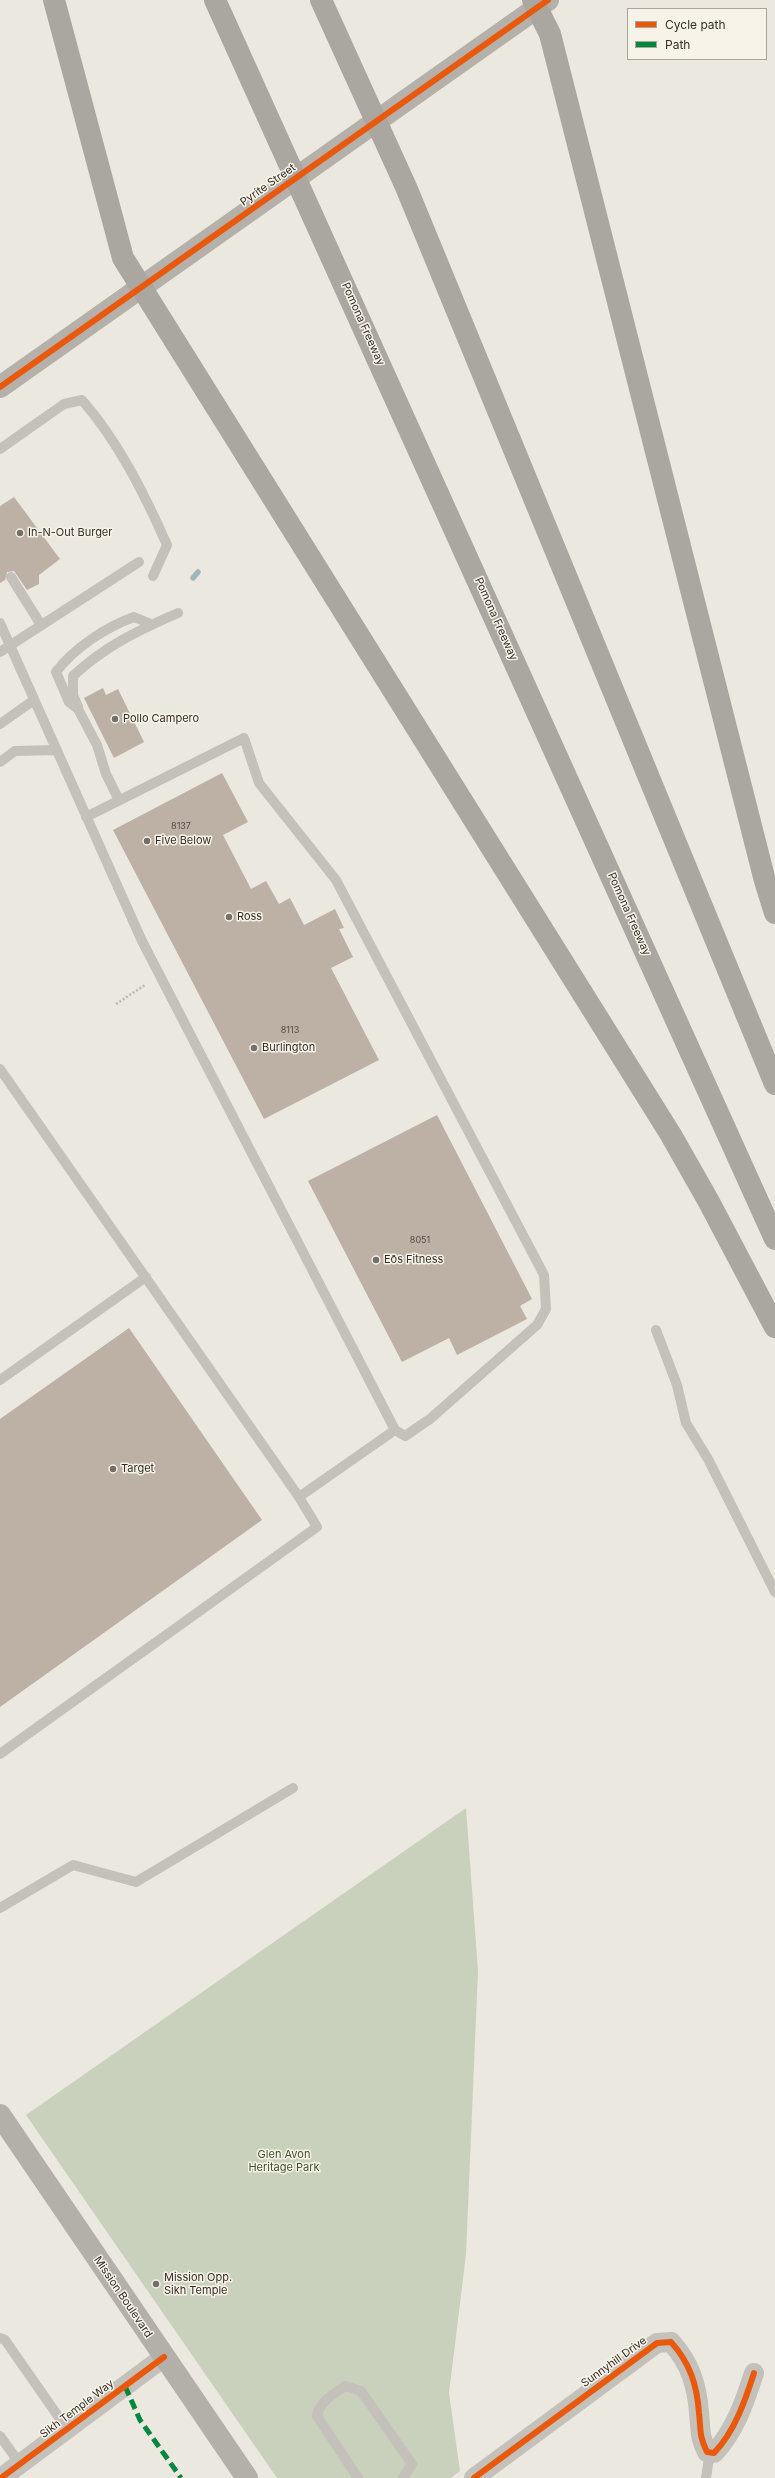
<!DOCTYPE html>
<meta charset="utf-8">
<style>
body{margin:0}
#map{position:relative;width:775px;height:2478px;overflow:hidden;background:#ebe8e0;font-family:Inter,sans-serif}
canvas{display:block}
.legend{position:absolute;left:627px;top:8px;width:140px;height:52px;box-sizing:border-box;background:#f8f3e8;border:1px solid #aaa49b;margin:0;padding:5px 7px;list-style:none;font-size:12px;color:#342e28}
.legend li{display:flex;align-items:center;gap:8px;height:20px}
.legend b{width:20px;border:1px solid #aaa49b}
</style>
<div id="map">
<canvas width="775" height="2478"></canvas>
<ul class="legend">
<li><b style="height:5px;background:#e8590c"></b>Cycle path</li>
<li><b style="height:5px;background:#00873e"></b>Path</li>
</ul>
</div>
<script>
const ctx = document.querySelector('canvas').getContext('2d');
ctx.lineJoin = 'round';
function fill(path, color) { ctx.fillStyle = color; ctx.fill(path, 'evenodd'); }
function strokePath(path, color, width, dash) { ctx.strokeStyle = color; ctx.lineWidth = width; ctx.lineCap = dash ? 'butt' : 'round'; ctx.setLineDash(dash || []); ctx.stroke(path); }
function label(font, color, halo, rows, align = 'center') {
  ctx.font = font + ' Inter,sans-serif'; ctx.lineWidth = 3; ctx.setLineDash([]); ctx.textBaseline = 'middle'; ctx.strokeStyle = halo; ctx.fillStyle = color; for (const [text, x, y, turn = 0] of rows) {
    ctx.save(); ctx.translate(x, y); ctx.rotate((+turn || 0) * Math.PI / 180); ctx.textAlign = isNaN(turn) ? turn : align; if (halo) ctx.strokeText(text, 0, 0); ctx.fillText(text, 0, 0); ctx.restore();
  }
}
fill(new Path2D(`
 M 466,1808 L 478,1971 L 466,2254 L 449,2393 L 460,2471 L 451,2478 L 277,2478 L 26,2115 Z`), '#c9d0bc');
strokePath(new Path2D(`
 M 193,578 L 198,572`), '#9fb6ba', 5.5);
fill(new Path2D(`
 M 14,497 L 60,559 L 39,575 L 39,584 L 27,590 L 14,571 L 7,572 L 5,580 L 0,583 L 0,506 Z
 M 103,688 L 106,695 L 118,689 L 144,742 L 114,758 L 84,698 Z
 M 222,773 L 248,822 L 223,835 L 251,889 L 266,881 L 279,904 L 290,898 L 304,925 L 335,909 L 344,928 L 339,929 L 353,957 L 331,968 L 379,1060 L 264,1119 L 113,830 Z
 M 437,1115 L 532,1299 L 520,1306 L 527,1319 L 457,1355 L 449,1338 L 402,1362 L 308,1181 Z
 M 129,1328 L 262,1520 L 0,1707 L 0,1419 Z`), '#bdb0a4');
strokePath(new Path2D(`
 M 116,1004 L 145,985`), '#bdb9b2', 2.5, [2, 2]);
strokePath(new Path2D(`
 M 0,449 L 64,404 L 82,400 C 118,441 145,495 167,545 L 153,576
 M 11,577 L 41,625
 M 0,623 L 142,941 L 395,1430 L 405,1436 L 430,1419 L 537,1325 L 546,1309 L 544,1275 L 336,880 L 259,783 L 244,738 L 86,817
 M 0,652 L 139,562
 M 78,707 L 73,695 L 73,676 C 105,646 139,630 178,613
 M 0,724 L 34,700
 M 0,762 L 15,751 L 56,750
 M 119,800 L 106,774 L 97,745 L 78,709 L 69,702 L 56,672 C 74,648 106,627 134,617 L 151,624
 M 0,1069 L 299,1497 L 395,1430
 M 656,1330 L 677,1385 L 686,1423 L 708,1459 L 775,1592
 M 0,1380 L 146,1277
 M 0,1754 L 317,1527 L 299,1497
 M 0,1908 L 73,1865 L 136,1882 L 293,1788
 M 0,2338 L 5,2340 L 67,2429
 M 0,2436 L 20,2464
 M 358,2478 L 317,2416 C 319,2402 334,2394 345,2386 L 361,2391 L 412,2464 L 403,2478
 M 706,2478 L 710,2452`), '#c4c0ba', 10);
strokePath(new Path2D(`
 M 1,2478 L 164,2357
 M 474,2478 L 657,2343 L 671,2342 C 690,2363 697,2385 699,2413 C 701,2430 699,2436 707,2452 L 714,2453 C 735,2431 745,2401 754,2373`), '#c4c0ba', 20);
strokePath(new Path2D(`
 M 0,387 L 548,0`), '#b5b1aa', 22);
strokePath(new Path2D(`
 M 0,2115 L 247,2478`), '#b3afa9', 22);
strokePath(new Path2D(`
 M 54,0 L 123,258 L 671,1135 L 709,1202 L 775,1327
 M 215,0 L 775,1239
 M 321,0 L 406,187 L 775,1084
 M 533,0 L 550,34 L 765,881 L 775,913`), '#aaa7a0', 22);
strokePath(new Path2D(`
 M 125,2386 L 140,2420 L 181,2478`), '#00873e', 5, [10, 5]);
strokePath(new Path2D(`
 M 0,387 L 548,0
 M 1,2478 L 164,2357
 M 474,2478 L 657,2343 L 671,2342 C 690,2363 697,2385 699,2413 C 701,2430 699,2436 707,2452 L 714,2453 C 735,2431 745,2401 754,2373`), '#e8590c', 6);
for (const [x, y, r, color] of [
 [20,533,4,"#746f68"],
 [115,719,4,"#746f68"],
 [147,841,4,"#746f68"],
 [229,917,4,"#746f68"],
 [254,1048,4,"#746f68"],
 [376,1260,4,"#746f68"],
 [113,1469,4,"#746f68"],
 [156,2284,4,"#746f68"]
]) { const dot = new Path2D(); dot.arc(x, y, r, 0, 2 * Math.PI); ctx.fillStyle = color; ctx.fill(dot); strokePath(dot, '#f8f3e8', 1.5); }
label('9px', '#564e47', null, [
 ["8137",181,826],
 ["8113",290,1030],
 ["8051",420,1240]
]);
label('11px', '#342e28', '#f8f3e8', [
 ["Pyrite Street",268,185,-35],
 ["Pomona Freeway",363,324,66],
 ["Pomona Freeway",496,619,66],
 ["Pomona Freeway",629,914,66],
 ["Mission Boulevard",123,2297,56],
 ["Sunnyhill Drive",614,2362,-36],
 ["Sikh Temple Way",77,2409,-37]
]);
label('11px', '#342e28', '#f8f3e8', [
 ["In-N-Out Burger",28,533],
 ["Pollo Campero",123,719],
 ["Five Below",155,841],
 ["Ross",237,917],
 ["Burlington",262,1048],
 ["Eōs Fitness",384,1260],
 ["Target",121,1469],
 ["Mission Opp.",164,2278],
 ["Sikh Temple",164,2291]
], 'left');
label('11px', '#3e502f', '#f8f3e8', [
 ["Glen Avon",284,2155],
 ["Heritage Park",284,2168]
]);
</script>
